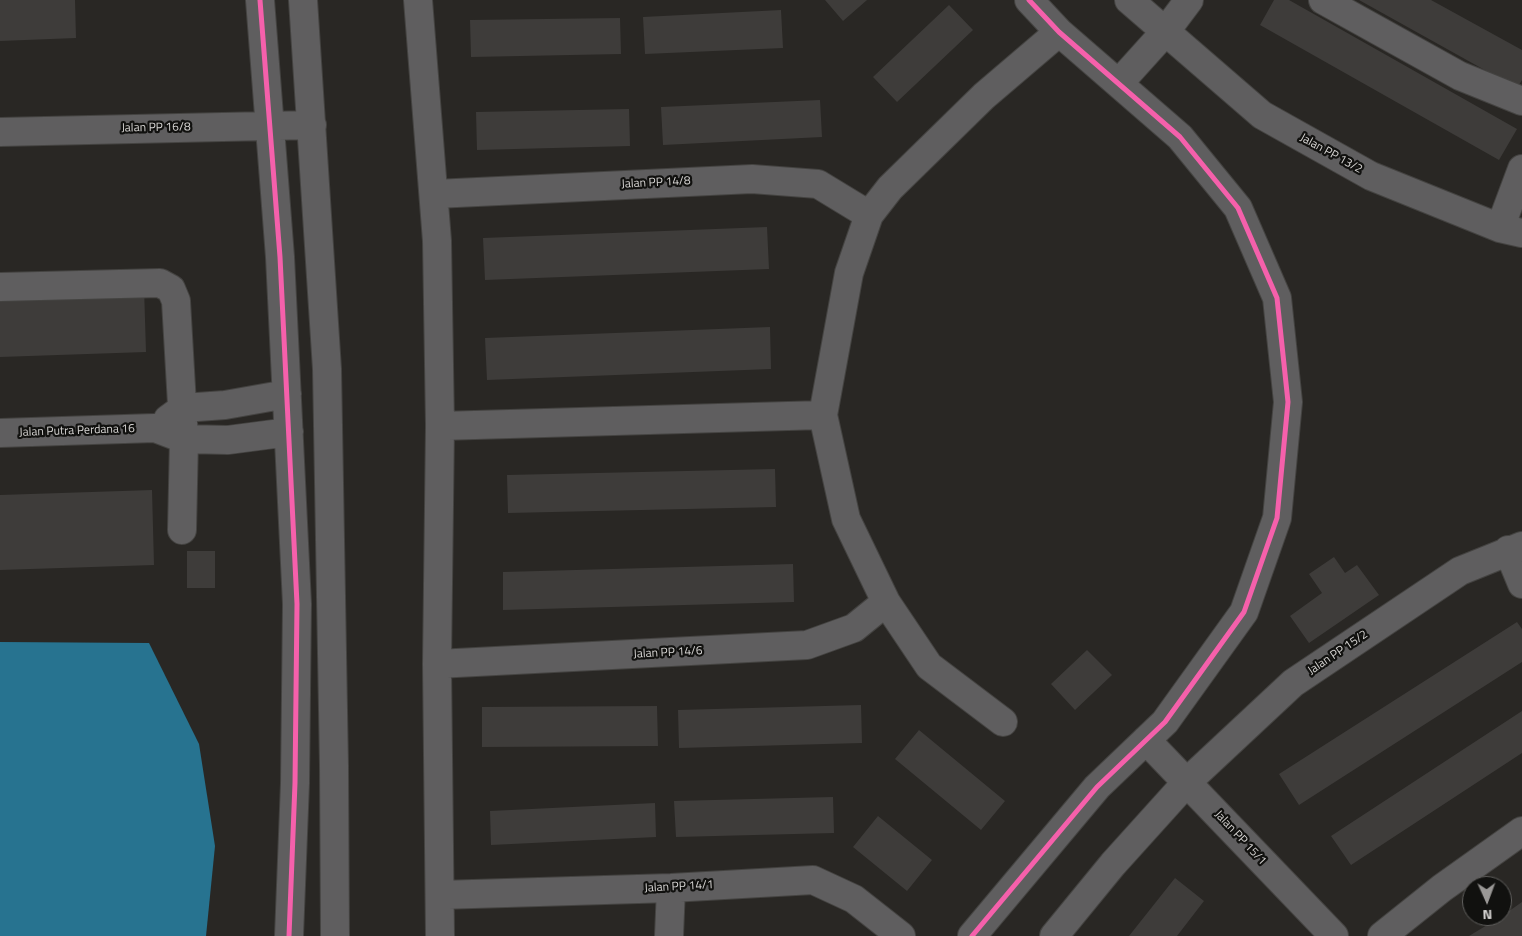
<!DOCTYPE html>
<style>
body{margin:0}
#map{position:relative;width:1522px;height:936px;overflow:hidden;background:#292724;font-family:"Titillium Web",sans-serif}
canvas{display:block}
.north{position:absolute;left:1462px;top:876px;width:50px;height:50px;box-sizing:border-box;background:#11110f;border:1px solid #605f5d;border-radius:50%;rotate:178deg;font-size:14px;font-weight:700;line-height:20px;text-align:center;color:#d7d5d3}
.north::after{content:'';display:block;margin:auto;width:18px;height:22px;background:#9a9896;clip-path:polygon(50% 0,100% 100%,50% 72%,0 100%)}
</style>
<div id="map">
<canvas width="1522" height="936"></canvas>
<div class="north">N</div>
</div>
<script>
const ctx = document.querySelector('canvas').getContext('2d');
ctx.lineJoin = 'round';
function fill(path, color) { ctx.fillStyle = color; ctx.fill(path, 'evenodd'); }
function strokePath(path, color, width, dash) { ctx.strokeStyle = color; ctx.lineWidth = width; ctx.lineCap = dash ? 'butt' : 'round'; ctx.setLineDash(dash || []); ctx.stroke(path); }
function label(font, color, halo, rows, align = 'center') {
  ctx.font = font + ' "Titillium Web",sans-serif'; ctx.lineWidth = 4.5; ctx.setLineDash([]); ctx.textBaseline = 'middle'; ctx.strokeStyle = halo; ctx.fillStyle = color; for (const [text, x, y, turn = 0] of rows) {
    ctx.save(); ctx.translate(x, y); ctx.rotate((+turn || 0) * Math.PI / 180); ctx.textAlign = isNaN(turn) ? turn : align; if (halo) ctx.strokeText(text, 0, 0); ctx.fillText(text, 0, 0); ctx.restore();
  }
}
fill(new Path2D(`
 M 0,642 L 149,643 L 199,744 L 215,846 L 206,936 L 0,936 Z`), '#277390');
fill(new Path2D(`
 M 0,0 L 75,0 L 76,38 L 0,41 Z
 M 825,0 L 867,0 L 843,21 Z
 M 1274,0 L 1289,0 L 1517,129 L 1499,160 L 1260,25 Z
 M 1359,0 L 1431,0 L 1522,50 L 1522,80 L 1517,88 Z
 M 949,5 L 973,30 L 897,102 L 873,77 Z
 M 781,10 L 783,48 L 645,54 L 643,17 Z
 M 620,18 L 621,54 L 471,57 L 470,20 Z
 M 820,100 L 822,137 L 663,145 L 661,107 Z
 M 629,109 L 630,146 L 477,150 L 476,112 Z
 M 767,227 L 769,269 L 485,280 L 483,238 Z
 M 144,287 L 146,352 L 0,357 L 0,292 Z
 M 770,327 L 771,369 L 487,380 L 485,338 Z
 M 775,469 L 776,507 L 508,513 L 507,475 Z
 M 152,490 L 154,565 L 0,570 L 0,495 Z
 M 187,551 L 215,551 L 215,588 L 187,588 Z
 M 1334,557 L 1345,573 L 1357,565 L 1379,595 L 1309,643 L 1290,616 L 1322,593 L 1309,574 Z
 M 793,564 L 794,602 L 503,610 L 503,572 Z
 M 1517,622 L 1522,629 L 1522,662 L 1299,805 L 1279,774 Z
 M 1087,650 L 1112,675 L 1075,710 L 1051,684 Z
 M 861,705 L 862,743 L 679,748 L 678,710 Z
 M 657,706 L 658,746 L 482,747 L 482,707 Z
 M 1522,711 L 1522,753 L 1351,865 L 1331,836 Z
 M 919,730 L 1005,801 L 981,830 L 895,759 Z
 M 833,797 L 834,833 L 676,837 L 674,801 Z
 M 655,803 L 656,837 L 491,845 L 490,811 Z
 M 878,816 L 932,860 L 907,891 L 853,847 Z
 M 1175,878 L 1204,901 L 1177,936 L 1129,936 Z
 M 1522,902 L 1522,936 L 1469,936 L 1502,916 Z`), '#3e3c3a');
const minor = new Path2D(`
 M 260,0 L 280,257 L 297,604 L 295,783 L 289,936
 M 303,0 L 327,369 L 334,766 L 335,936
 M 418,0 L 437,241 L 440,426 L 437,664 L 440,936
 M 1129,0 L 1262,115 L 1371,176 L 1500,228 L 1522,233
 M 1323,0 L 1460,76 L 1522,101
 M 1119,83 L 1165,32 L 1189,0
 M 0,132 L 312,125
 M 435,194 L 752,179 L 818,184 L 869,215
 M 1500,228 L 1522,169
 M 0,287 L 160,283 L 171,289 L 176,301 L 184,439 L 182,530
 M 168,419 L 183,408 L 225,405 L 287,394
 M 440,426 L 823,415
 M 0,433 L 155,428 L 184,439 L 228,440 L 289,432
 M 1508,550 L 1522,584
 M 437,664 L 807,645 L 854,628 L 886,602
 M 1003,722 L 929,666 L 886,602 L 846,519 L 823,415 L 849,273 L 869,215 L 890,188 L 984,96 L 1059,32
 M 1146,740 L 1334,936
 M 440,895 L 671,888 L 813,880 L 854,899 L 901,936
 M 669,936 L 671,888
 M 972,936 L 1097,787 L 1165,722 L 1244,612 L 1277,518 L 1288,402 L 1277,298 L 1238,208 L 1180,137 L 1059,32 L 1029,0
 M 1054,936 L 1113,864 L 1187,782 L 1293,683 L 1460,571 L 1522,546
 M 1382,936 L 1442,888 L 1522,831`);
strokePath(minor, '#444341', 30);
strokePath(minor, '#5f5e5f', 28);
strokePath(new Path2D(`
 M 260,0 L 280,257 L 297,604 L 295,783 L 289,936
 M 972,936 L 1097,787 L 1165,722 L 1244,612 L 1277,518 L 1288,402 L 1277,298 L 1238,208 L 1180,137 L 1059,32 L 1029,0`), '#f560ab', 5);
label('12px', '#d7d5d3', '#11110f', [
 ["Jalan PP 16/8",156,128,-1],
 ["Jalan PP 13/2",1331,154,29],
 ["Jalan PP 14/8",656,183,-3],
 ["Jalan Putra Perdana 16",77,431,-2],
 ["Jalan PP 14/6",668,653,-3],
 ["Jalan PP 15/2",1338,653,-34],
 ["Jalan PP 15/1",1240,838,47],
 ["Jalan PP 14/1",679,887,-3]
]);
</script>
